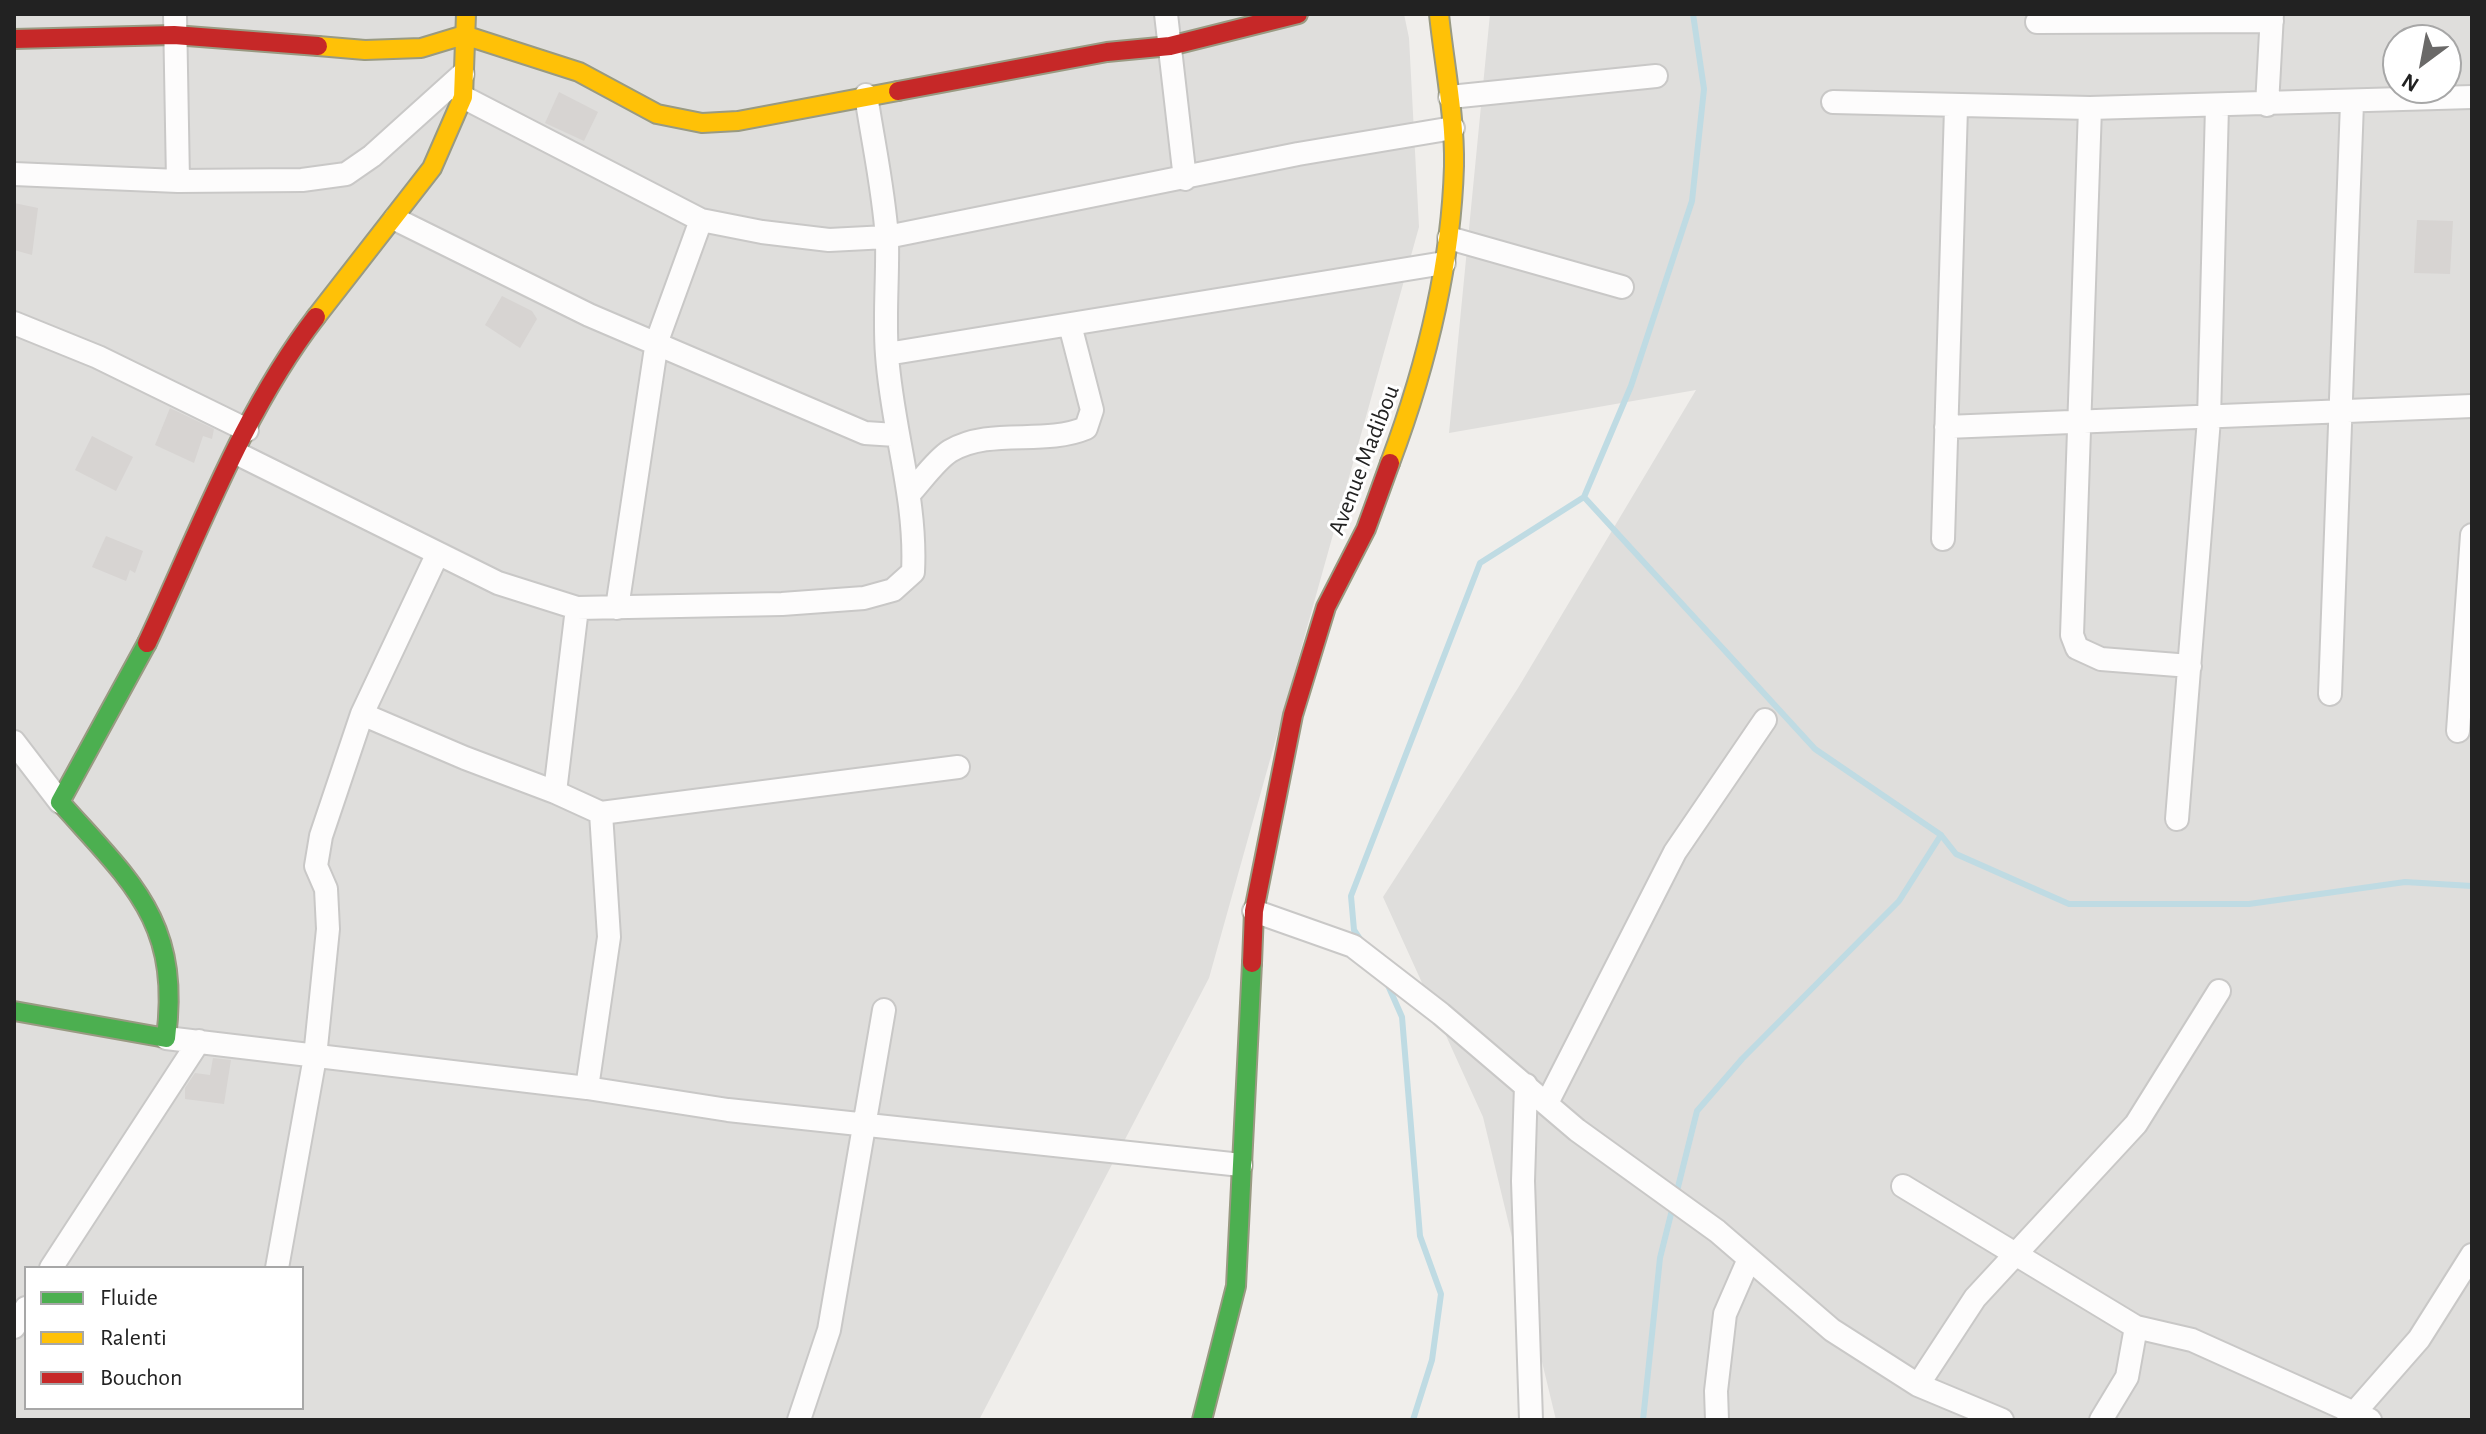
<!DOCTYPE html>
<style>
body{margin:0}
#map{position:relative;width:2486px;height:1434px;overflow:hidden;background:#f0eeeb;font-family:"Alegreya Sans",sans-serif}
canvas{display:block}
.frame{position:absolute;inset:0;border:16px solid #222;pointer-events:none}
.legend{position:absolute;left:24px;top:1266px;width:280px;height:144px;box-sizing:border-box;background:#fff;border:2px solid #a7a7a7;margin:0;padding:10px 14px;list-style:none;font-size:24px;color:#222}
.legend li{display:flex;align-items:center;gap:16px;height:40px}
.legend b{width:40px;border:2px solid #a7a7a7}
.north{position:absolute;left:2382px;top:24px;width:80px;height:80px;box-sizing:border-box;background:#fff;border:2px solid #a7a7a7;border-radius:50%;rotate:212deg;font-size:22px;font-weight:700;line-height:32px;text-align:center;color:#222}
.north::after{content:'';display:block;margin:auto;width:28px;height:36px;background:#6a6968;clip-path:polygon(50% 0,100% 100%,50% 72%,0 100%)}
</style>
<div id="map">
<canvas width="2486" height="1434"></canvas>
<div class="frame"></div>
<ul class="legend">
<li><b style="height:10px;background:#4caf50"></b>Fluide</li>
<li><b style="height:10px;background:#ffc107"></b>Ralenti</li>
<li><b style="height:10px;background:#c62828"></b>Bouchon</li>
</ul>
<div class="north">N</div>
</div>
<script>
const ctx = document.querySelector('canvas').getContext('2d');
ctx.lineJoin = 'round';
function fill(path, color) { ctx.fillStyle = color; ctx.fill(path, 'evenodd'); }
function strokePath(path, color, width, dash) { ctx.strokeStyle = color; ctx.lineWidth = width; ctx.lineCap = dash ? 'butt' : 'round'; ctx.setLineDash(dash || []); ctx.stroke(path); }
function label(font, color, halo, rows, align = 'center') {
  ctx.font = font + ' "Alegreya Sans",sans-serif'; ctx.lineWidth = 6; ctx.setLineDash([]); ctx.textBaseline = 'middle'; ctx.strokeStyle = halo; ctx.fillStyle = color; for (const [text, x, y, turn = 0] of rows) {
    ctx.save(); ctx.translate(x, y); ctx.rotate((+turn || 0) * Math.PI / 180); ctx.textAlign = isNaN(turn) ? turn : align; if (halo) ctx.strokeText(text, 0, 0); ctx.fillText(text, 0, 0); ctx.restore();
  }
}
fill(new Path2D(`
 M 14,14 L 1404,14 L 1409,38 L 1419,227 L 1209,978 L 979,1420 L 14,1420 ZM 26,1268 L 302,1268 L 302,1408 L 26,1408 Z
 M 1490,14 L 2472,14 L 2472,1420 L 1556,1420 L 1483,1117 L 1383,897 L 1518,688 L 1696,390 L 1449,433 ZM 2398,40 L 2446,40 L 2446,88 L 2398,88 Z`), '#dfdedc');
strokePath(new Path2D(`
 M 1584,497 L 1815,749 L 1941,835 L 1899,901 L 1742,1059 L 1697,1111 L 1676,1195
 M 1941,835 L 1956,854 L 2069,904 L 2249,904 L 2405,882 L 2472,886
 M 1362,942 L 1354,930 L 1351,896 L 1480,563 L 1584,497 L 1631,386 L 1692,201 L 1704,89 L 1693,14
 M 1387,983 L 1402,1017 L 1420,1236 L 1441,1294 L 1432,1360 L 1413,1420
 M 1643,1420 L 1660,1258 L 1673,1206`), '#bfdbe3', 6);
fill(new Path2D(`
 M 559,92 L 598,112 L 584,141 L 545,123 Z
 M 14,203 L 38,208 L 32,255 L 14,250 Z
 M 2417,220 L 2453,221 L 2450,274 L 2414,273 Z
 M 502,296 L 532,311 L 537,319 L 520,348 L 485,325 Z
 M 170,408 L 214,429 L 212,439 L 203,436 L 194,463 L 155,445 Z
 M 92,436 L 133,457 L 116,491 L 75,470 Z
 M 106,536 L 143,551 L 135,573 L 130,570 L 126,581 L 92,567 Z
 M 213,1058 L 231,1060 L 224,1104 L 185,1099 L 185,1088 L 195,1073 L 210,1075 Z`), '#d7d4d2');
const street = new Path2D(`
 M 175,14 L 178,181
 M 1166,14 L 1185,179
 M 2037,22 L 2272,21
 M 463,97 L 701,220 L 762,232 L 829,240 L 887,237 L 1298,154 L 1453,128
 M 1450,97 L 1656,76
 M 1833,102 L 2090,108 L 2472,97
 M 2267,105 L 2272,14
 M 2090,108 L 2072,635 L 2077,648 L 2101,659 L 2190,666
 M 14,174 L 178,181 L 302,180 L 346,174 L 372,156 L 463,74
 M 395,219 L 589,315 L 865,433 L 896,435
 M 1449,238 L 1622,287
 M 14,323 L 98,357 L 247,430
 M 887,354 L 1444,263
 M 1946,427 L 2472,406
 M 238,454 L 498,583 L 577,608 L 782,604 L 864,598 L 893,590 L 913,572 C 917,498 892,429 887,355 C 884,317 888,278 887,239 C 884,191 873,142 866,95
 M 911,492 C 922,480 936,460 950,451 C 991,427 1043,446 1086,428 L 1092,410 L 1070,325
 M 1943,539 L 1956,108
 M 437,555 L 362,714 L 465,758 L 555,792
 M 577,608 L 555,792 L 601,813 L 609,937 L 587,1088
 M 617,608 L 657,341 L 701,220
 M 2330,694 L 2352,103
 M 2458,731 L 2472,535
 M 14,742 L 60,802
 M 601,813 L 958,767
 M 2177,819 L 2209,419 L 2217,106
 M 1254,911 L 1353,946 L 1441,1014 L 1577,1130 L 1717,1231 L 1832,1330 L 1918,1385 L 2002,1420
 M 166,1038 L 587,1088 L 728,1110 L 1241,1165
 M 1526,1085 L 1523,1181 L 1531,1420
 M 1547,1103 L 1675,852 L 1765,720
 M 1903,1186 L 2136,1327 L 2127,1377 L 2101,1420
 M 51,1268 L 199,1041
 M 277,1268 L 315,1057 L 328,929 L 326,889 L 316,866 L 321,836 L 362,714
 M 14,1327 L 26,1308
 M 2136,1327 L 2192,1340 L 2370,1420
 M 1918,1385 L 1975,1298 L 2136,1124 L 2219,991
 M 799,1420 L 829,1330 L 884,1010
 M 1717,1420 L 1716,1391 L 1725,1314 L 1749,1259
 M 2348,1420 L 2419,1339 L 2472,1255`);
const fast = new Path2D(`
 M 14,1011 L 166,1038 C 181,921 132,883 60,802 L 147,643
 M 1202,1420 L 1236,1286 L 1252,963`);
const slow = new Path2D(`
 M 318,46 L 365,50 L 421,48 L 464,35 L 579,72 L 657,114 L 702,123 L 738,121 L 898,91
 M 316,317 L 432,168 L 463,97 L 466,14
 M 1390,463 C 1426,367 1451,269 1454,166 C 1455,116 1444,63 1439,14`);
const jam = new Path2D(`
 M 14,39 L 174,35 L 318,46
 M 898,91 L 1107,52 L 1170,46 L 1298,14
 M 147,643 C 198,535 242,413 316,317
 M 1252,963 L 1254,911 L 1293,715 L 1326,607 L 1366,529 L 1390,463`);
strokePath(street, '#c9c8c7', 26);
strokePath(fast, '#999a82', 22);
strokePath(slow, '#999a82', 22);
strokePath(jam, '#999a82', 22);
strokePath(street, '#fdfcfc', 22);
strokePath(fast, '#4caf50', 18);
strokePath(slow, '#ffc107', 18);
strokePath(jam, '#c62828', 18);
label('24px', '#222', '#fff', [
 ["Avenue Madibou",1364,460,-69]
]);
</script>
